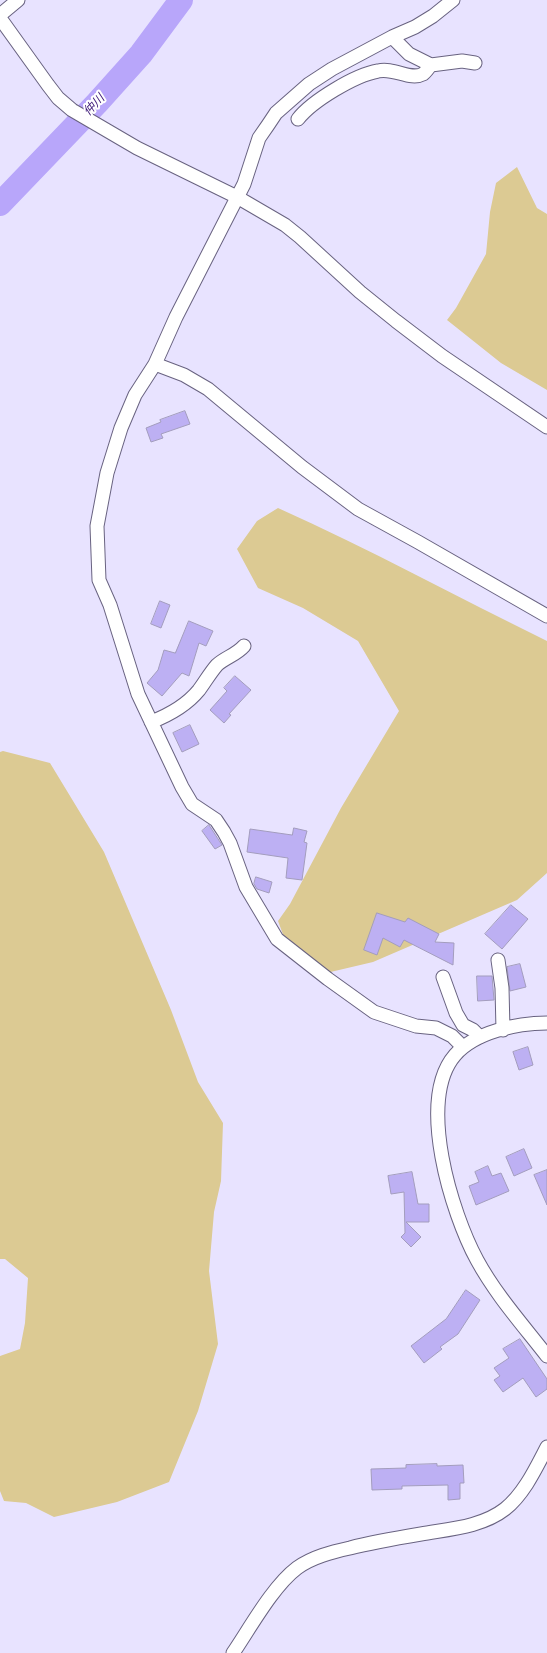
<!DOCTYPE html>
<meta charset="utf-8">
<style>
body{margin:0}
canvas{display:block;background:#e8e3ff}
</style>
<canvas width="547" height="1653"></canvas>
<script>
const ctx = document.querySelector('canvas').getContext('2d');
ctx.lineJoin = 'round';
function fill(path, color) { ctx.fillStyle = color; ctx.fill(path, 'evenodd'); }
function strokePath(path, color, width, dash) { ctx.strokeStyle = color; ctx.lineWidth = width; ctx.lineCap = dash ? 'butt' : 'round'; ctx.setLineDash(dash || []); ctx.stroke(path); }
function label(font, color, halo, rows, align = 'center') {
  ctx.font = font + ' "Public Sans","Noto Sans JP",sans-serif'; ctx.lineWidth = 4; ctx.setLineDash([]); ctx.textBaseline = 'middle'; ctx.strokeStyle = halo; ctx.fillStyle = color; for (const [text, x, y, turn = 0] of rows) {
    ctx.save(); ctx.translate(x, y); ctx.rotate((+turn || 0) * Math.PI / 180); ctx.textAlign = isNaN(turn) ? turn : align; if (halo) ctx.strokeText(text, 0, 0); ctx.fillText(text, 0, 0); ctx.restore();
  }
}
fill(new Path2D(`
 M 517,167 L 537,208 L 547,214 L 547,390 L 501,363 L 447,320 L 456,308 L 486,254 L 490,212 L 496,183 Z
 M 278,508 C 370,549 457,597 547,641 L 547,873 L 517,900 L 373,962 L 322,974 L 287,945 L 278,921 L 290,904 L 341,808 L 399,711 L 358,641 L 303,608 L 258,588 L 237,549 L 257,521 Z
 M 3,751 L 50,763 L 104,852 L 171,1010 L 198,1082 L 223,1123 L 221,1181 L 214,1212 L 209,1271 L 218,1344 L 198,1411 L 169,1482 L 117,1502 L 54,1517 L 26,1503 L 4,1501 L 0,1491 L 0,1356 L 20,1349 L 25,1323 L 28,1278 L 5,1259 L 0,1259 L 0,752 Z`), '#dcca93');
strokePath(new Path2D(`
 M 0,204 L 97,103 L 141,54 L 181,0`), '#b8a6fa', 24);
const building = new Path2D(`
 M 185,411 L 190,424 L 161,434 L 163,438 L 151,442 L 146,428 L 161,422 L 160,420 Z
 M 160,601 L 170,605 L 161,628 L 151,624 Z
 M 189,621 L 213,631 L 206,646 L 199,643 L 189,676 L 182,673 L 162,696 L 147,683 L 158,670 L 164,650 L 175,653 Z
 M 235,676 L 251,690 L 229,714 L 231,715 L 224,723 L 210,710 L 227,691 L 224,688 Z
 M 190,725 L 199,744 L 182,752 L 173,733 Z
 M 209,825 L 222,845 L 215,849 L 202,831 Z
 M 294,828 L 307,831 L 304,842 L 307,843 L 302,880 L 286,878 L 288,858 L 247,852 L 250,829 L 292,835 Z
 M 256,877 L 272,882 L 269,893 L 257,889 L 254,884 Z
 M 511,905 L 528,919 L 502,949 L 485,934 Z
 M 377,913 L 405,922 L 408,918 L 439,934 L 435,942 L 454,943 L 453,965 L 404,940 L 400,947 L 383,938 L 377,955 L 364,950 Z
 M 520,964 L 526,987 L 510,991 L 507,967 Z
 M 477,976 L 492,976 L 494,1000 L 478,1001 Z
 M 528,1047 L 533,1065 L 519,1070 L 513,1052 Z
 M 524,1149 L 532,1168 L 514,1176 L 506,1157 Z
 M 488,1166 L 492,1176 L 501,1173 L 509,1191 L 476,1205 L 469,1186 L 479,1182 L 475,1172 Z
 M 547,1170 L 547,1205 L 534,1175 Z
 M 412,1172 L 418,1204 L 429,1204 L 429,1222 L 406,1222 L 421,1237 L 411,1247 L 401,1237 L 405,1233 L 404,1192 L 391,1194 L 388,1176 Z
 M 466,1290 L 480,1300 L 458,1334 L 440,1347 L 442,1349 L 424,1363 L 411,1346 L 446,1319 Z
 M 520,1339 L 547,1379 L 547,1389 L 536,1397 L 523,1378 L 503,1392 L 494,1380 L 500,1376 L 494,1368 L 509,1358 L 503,1349 Z
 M 437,1464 L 437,1466 L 463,1465 L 464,1483 L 460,1483 L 460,1499 L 448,1500 L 448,1485 L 402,1486 L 402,1489 L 372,1490 L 371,1469 L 406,1468 L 406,1465 Z`);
fill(building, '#bdb0f3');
strokePath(building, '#a39dbd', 1);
const minor = new Path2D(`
 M 453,0 L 433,16 L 415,27 L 392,37 L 332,69 L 309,84 L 276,113 L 268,125 L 259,138 L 244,184 L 176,317 L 155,364 L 135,395 L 121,428 L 107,473 L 97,526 L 99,580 L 110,605 L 138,694 L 182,787 L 192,804 L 216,820 L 224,832 L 230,843 L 246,887 L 277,939 L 328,979 L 374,1012 L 416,1026 L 436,1028 L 452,1036 L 463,1047
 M 0,15 L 18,0
 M 0,18 L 48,85 L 58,98 L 72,110 L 137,148 L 237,197 L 285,225 L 300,237 L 360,292 L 396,321 L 442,356 L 547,427
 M 392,37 L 409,54 L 431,65 L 462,61 L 475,63
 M 298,119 C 312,101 355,75 378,71 C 394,67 410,81 423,74 C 426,72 429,67 431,65
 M 155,364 L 184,375 L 208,389 L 302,467 L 358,509 L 418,542 L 547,616
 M 151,722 C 169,715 186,706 199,690 C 205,682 210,673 217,665 C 226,657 236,655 244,646
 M 498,960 L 502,988 L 503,1030
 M 443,977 L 456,1013 L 463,1025 L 473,1030 L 480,1037
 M 547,1023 C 517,1023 475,1032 455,1055 C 416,1100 452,1214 477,1260 C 496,1295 523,1325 547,1356
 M 233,1653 C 250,1628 273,1586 297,1568 C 312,1557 332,1552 350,1548 C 373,1542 397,1538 421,1534 C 449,1529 482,1527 505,1509 C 524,1494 536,1468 547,1447`);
strokePath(minor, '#696381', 15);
strokePath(minor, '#fff', 13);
label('italic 12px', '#3c1777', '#fff', [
 ["仲川",94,105,-47]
]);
</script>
